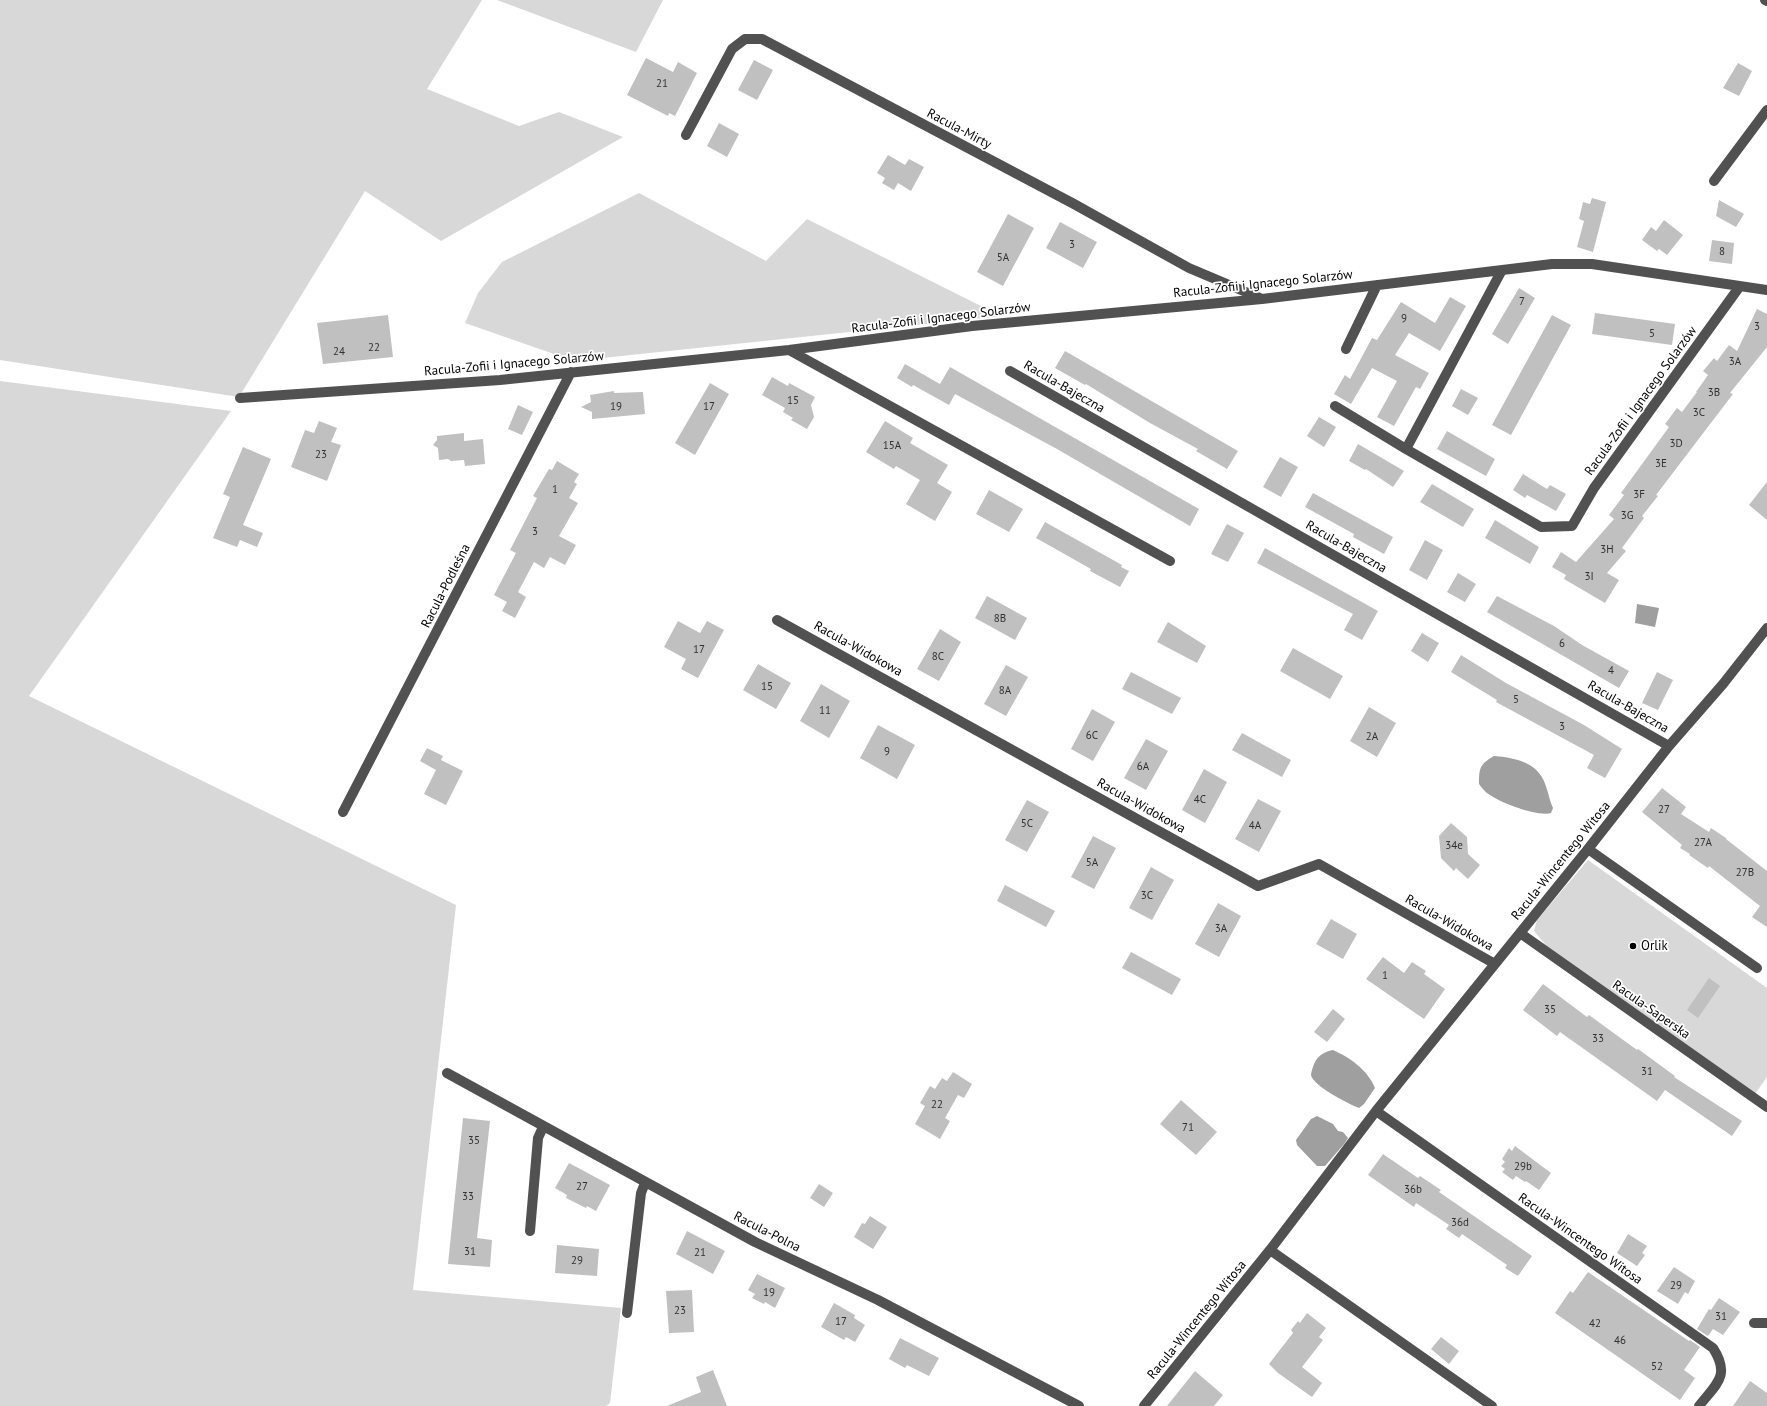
<!DOCTYPE html>
<meta charset="utf-8">
<style>
body{margin:0}
canvas{display:block;background:#fff}
</style>
<canvas width="1767" height="1406"></canvas>
<script>
const ctx = document.querySelector('canvas').getContext('2d');
ctx.lineJoin = 'round';
function fill(path, color) { ctx.fillStyle = color; ctx.fill(path, 'evenodd'); }
function strokePath(path, color, width, dash) { ctx.strokeStyle = color; ctx.lineWidth = width; ctx.lineCap = dash ? 'butt' : 'round'; ctx.setLineDash(dash || []); ctx.stroke(path); }
function label(font, color, halo, rows, align = 'center') {
  ctx.font = font + ' "PT Sans",sans-serif'; ctx.lineWidth = 3.5; ctx.setLineDash([]); ctx.textBaseline = 'middle'; ctx.strokeStyle = halo; ctx.fillStyle = color; for (const [text, x, y, turn = 0] of rows) {
    ctx.save(); ctx.translate(x, y); ctx.rotate((+turn || 0) * Math.PI / 180); ctx.textAlign = isNaN(turn) ? turn : align; if (halo) ctx.strokeText(text, 0, 0); ctx.fillText(text, 0, 0); ctx.restore();
  }
}
fill(new Path2D(`
 M 0,0 L 482,0 L 427,89 L 519,126 L 559,112 L 623,137 L 441,241 L 365,191 L 239,397 L 0,360 Z
 M 497,0 L 663,0 L 636,52 Z
 M 639,193 L 766,261 L 807,219 L 1001,316 L 574,361 L 465,323 L 478,293 L 502,262 Z
 M 0,381 L 231,411 L 29,696 L 456,905 L 413,1290 L 621,1308 L 610,1403 L 606,1406 L 0,1406 Z
 M 1588,860 L 1767,988 L 1767,1077 L 1755,1094 L 1550,950 L 1534,931 L 1537,920 Z`), '#d8d8d8');
fill(new Path2D(`
 M 1637,604 L 1659,608 L 1655,627 L 1635,623 Z
 M 1494,756 C 1508,757 1529,760 1539,773 C 1547,782 1548,797 1553,808 L 1551,813 C 1538,817 1501,803 1490,795 C 1486,793 1482,788 1479,784 C 1479,768 1480,764 1494,756 Z
 M 1333,1050 C 1349,1057 1368,1070 1375,1088 L 1364,1104 L 1359,1108 C 1349,1104 1313,1086 1311,1075 C 1311,1072 1313,1067 1314,1064 C 1318,1055 1324,1052 1333,1050 Z
 M 1317,1116 L 1333,1124 L 1338,1131 L 1343,1132 L 1348,1138 L 1345,1143 L 1325,1166 L 1317,1166 L 1297,1145 L 1296,1140 L 1311,1119 Z`), '#9f9f9f');
fill(new Path2D(`
 M 646,58 L 673,72 L 678,62 L 697,73 L 675,116 L 669,113 L 668,116 L 627,95 Z
 M 754,60 L 773,70 L 757,100 L 738,90 Z
 M 1738,63 L 1752,71 L 1739,96 L 1723,88 Z
 M 719,123 L 739,134 L 727,157 L 707,146 Z
 M 888,155 L 905,165 L 909,159 L 924,167 L 911,191 L 898,183 L 894,190 L 882,183 L 885,178 L 877,173 Z
 M 1592,198 L 1606,202 L 1593,252 L 1577,247 L 1584,221 L 1579,219 L 1583,202 L 1590,204 Z
 M 1719,200 L 1744,214 L 1736,227 L 1716,216 Z
 M 1008,214 L 1034,228 L 1003,286 L 977,272 Z
 M 1664,220 L 1683,235 L 1667,255 L 1659,249 L 1657,251 L 1642,240 L 1651,227 L 1656,231 Z
 M 1060,222 L 1097,242 L 1083,268 L 1046,248 Z
 M 1712,240 L 1734,243 L 1732,264 L 1709,261 Z
 M 1519,288 L 1535,298 L 1508,344 L 1492,334 Z
 M 1450,297 L 1466,306 L 1440,351 L 1409,333 L 1395,355 L 1429,373 L 1420,389 L 1416,387 L 1394,426 L 1377,417 L 1397,381 L 1372,368 L 1351,404 L 1334,394 L 1345,375 L 1350,379 L 1372,338 L 1377,340 L 1401,302 L 1435,323 Z
 M 1757,309 L 1767,314 L 1767,347 L 1730,393 L 1733,394 L 1656,495 L 1658,496 L 1642,516 L 1644,518 L 1622,548 L 1626,551 L 1607,573 L 1619,580 L 1605,603 L 1564,579 L 1566,575 L 1552,567 L 1561,552 L 1576,562 L 1614,519 L 1609,515 L 1624,495 L 1621,493 L 1669,427 L 1665,424 L 1677,408 L 1682,412 L 1697,392 L 1696,392 L 1708,375 L 1703,371 L 1714,358 L 1717,361 L 1729,345 L 1737,351 Z
 M 1595,313 L 1675,324 L 1672,345 L 1592,334 Z
 M 388,315 L 393,357 L 323,364 L 317,323 Z
 M 1552,315 L 1571,325 L 1511,435 L 1492,425 Z
 M 1065,351 L 1238,451 L 1227,469 L 1196,451 L 1198,449 L 1150,423 L 1086,384 L 1085,385 L 1055,368 Z
 M 905,364 L 940,384 L 950,367 L 1199,509 L 1190,526 L 1057,449 L 955,394 L 949,405 L 913,385 L 912,387 L 897,378 Z
 M 772,377 L 788,386 L 789,383 L 815,397 L 811,405 L 814,417 L 807,429 L 791,420 L 793,418 L 783,412 L 785,408 L 762,395 Z
 M 710,383 L 729,394 L 695,455 L 675,443 Z
 M 1461,389 L 1478,398 L 1468,415 L 1452,406 Z
 M 614,391 L 614,393 L 643,392 L 645,414 L 592,419 L 592,412 L 581,407 L 591,402 L 590,395 Z
 M 518,405 L 533,412 L 522,435 L 508,429 Z
 M 1319,417 L 1336,427 L 1324,447 L 1307,436 Z
 M 319,421 L 337,428 L 331,442 L 341,445 L 327,481 L 291,467 L 305,430 L 314,433 Z
 M 885,421 L 913,438 L 910,443 L 948,465 L 937,483 L 952,492 L 935,521 L 906,504 L 920,480 L 896,466 L 894,469 L 866,452 Z
 M 1447,431 L 1495,459 L 1486,476 L 1437,449 Z
 M 464,433 L 464,441 L 483,439 L 485,464 L 465,466 L 464,460 L 451,461 L 448,459 L 439,460 L 438,448 L 433,445 L 437,440 L 437,436 Z
 M 1358,444 L 1404,471 L 1393,487 L 1366,469 L 1365,470 L 1349,461 Z
 M 243,447 L 271,459 L 243,525 L 263,533 L 257,547 L 240,540 L 237,547 L 213,538 L 230,497 L 223,494 Z
 M 1280,457 L 1298,467 L 1281,497 L 1263,487 Z
 M 557,461 L 579,474 L 574,482 L 577,484 L 569,498 L 578,503 L 559,536 L 576,545 L 565,565 L 550,557 L 544,568 L 534,562 L 518,592 L 526,597 L 515,618 L 502,611 L 507,602 L 494,595 L 516,553 L 510,550 L 537,498 L 533,496 L 549,469 L 552,470 Z
 M 1523,474 L 1547,489 L 1550,485 L 1566,494 L 1556,511 L 1527,495 L 1525,498 L 1513,490 Z
 M 1767,482 L 1767,520 L 1749,505 Z
 M 1432,484 L 1474,509 L 1463,527 L 1420,502 Z
 M 989,490 L 1023,509 L 1009,532 L 976,514 Z
 M 1313,493 L 1393,537 L 1384,554 L 1353,537 L 1354,534 L 1305,507 Z
 M 1495,520 L 1539,547 L 1530,564 L 1485,538 Z
 M 1045,522 L 1122,565 L 1121,567 L 1129,571 L 1120,587 L 1090,571 L 1091,569 L 1036,538 Z
 M 1227,524 L 1244,533 L 1228,562 L 1211,554 Z
 M 1425,540 L 1443,550 L 1427,580 L 1409,570 Z
 M 1265,548 L 1378,611 L 1362,640 L 1344,630 L 1353,614 L 1257,563 Z
 M 1458,573 L 1476,584 L 1465,602 L 1447,592 Z
 M 987,596 L 1027,618 L 1015,640 L 975,618 Z
 M 1497,596 L 1554,626 L 1582,645 L 1629,671 L 1619,688 L 1487,612 Z
 M 678,621 L 700,633 L 707,621 L 724,630 L 698,678 L 681,669 L 686,659 L 664,647 Z
 M 1168,622 L 1206,646 L 1197,663 L 1157,642 Z
 M 940,629 L 961,642 L 939,681 L 917,669 Z
 M 1422,633 L 1439,643 L 1428,662 L 1411,651 Z
 M 1293,648 L 1343,676 L 1330,699 L 1280,671 Z
 M 1461,655 L 1506,683 L 1584,725 L 1622,749 L 1605,778 L 1587,768 L 1594,755 L 1496,702 L 1497,700 L 1451,672 Z
 M 758,664 L 791,683 L 776,709 L 743,690 Z
 M 1006,665 L 1028,677 L 1006,716 L 984,704 Z
 M 1131,672 L 1181,698 L 1172,714 L 1122,689 Z
 M 1657,672 L 1673,680 L 1658,710 L 1642,703 Z
 M 821,684 L 850,701 L 829,738 L 800,721 Z
 M 1369,707 L 1396,723 L 1377,757 L 1350,741 Z
 M 1092,709 L 1115,722 L 1093,761 L 1071,749 Z
 M 878,725 L 915,745 L 897,779 L 860,758 Z
 M 1242,733 L 1291,760 L 1282,777 L 1232,750 Z
 M 1146,739 L 1168,751 L 1146,790 L 1124,778 Z
 M 427,748 L 443,756 L 436,770 L 420,761 Z
 M 441,760 L 463,771 L 446,805 L 424,794 Z
 M 1204,769 L 1227,782 L 1205,823 L 1182,810 Z
 M 1662,788 L 1686,807 L 1681,814 L 1709,832 L 1711,828 L 1726,838 L 1726,839 L 1767,871 L 1767,927 L 1752,917 L 1760,906 L 1709,866 L 1708,868 L 1689,855 L 1690,854 L 1680,848 L 1682,845 L 1642,812 Z
 M 1258,799 L 1281,811 L 1259,852 L 1235,839 Z
 M 1027,800 L 1049,812 L 1027,852 L 1005,840 Z
 M 1451,823 L 1467,837 L 1468,854 L 1480,865 L 1468,879 L 1456,868 L 1454,871 L 1441,858 L 1439,836 Z
 M 1093,836 L 1116,848 L 1094,889 L 1071,877 Z
 M 1151,867 L 1174,880 L 1152,920 L 1129,908 Z
 M 1005,885 L 1055,911 L 1046,927 L 997,901 Z
 M 1218,903 L 1241,916 L 1219,957 L 1195,944 Z
 M 1331,919 L 1357,934 L 1343,959 L 1316,944 Z
 M 1131,952 L 1181,979 L 1172,995 L 1122,968 Z
 M 1383,957 L 1404,973 L 1412,962 L 1426,971 L 1424,974 L 1445,989 L 1424,1019 L 1366,979 Z
 M 1709,978 L 1720,986 L 1698,1018 L 1687,1010 Z
 M 1543,984 L 1587,1017 L 1589,1015 L 1637,1050 L 1638,1049 L 1675,1076 L 1674,1077 L 1742,1121 L 1732,1136 L 1665,1090 L 1657,1101 L 1560,1032 L 1557,1036 L 1523,1010 Z
 M 1333,1009 L 1345,1019 L 1327,1042 L 1314,1032 Z
 M 953,1072 L 972,1084 L 964,1098 L 958,1095 L 945,1118 L 950,1121 L 940,1139 L 915,1124 L 925,1106 L 920,1103 L 930,1086 L 935,1089 L 942,1078 L 947,1081 Z
 M 1181,1100 L 1217,1132 L 1196,1155 L 1160,1124 Z
 M 463,1118 L 490,1121 L 477,1238 L 492,1240 L 490,1267 L 448,1264 Z
 M 1515,1146 L 1551,1173 L 1539,1190 L 1526,1181 L 1525,1182 L 1516,1176 L 1513,1180 L 1502,1172 L 1505,1169 L 1501,1166 L 1505,1162 L 1502,1159 L 1509,1148 L 1512,1151 Z
 M 1383,1154 L 1418,1178 L 1420,1176 L 1441,1190 L 1439,1192 L 1532,1256 L 1518,1276 L 1505,1268 L 1507,1265 L 1462,1234 L 1459,1238 L 1446,1229 L 1449,1225 L 1416,1203 L 1414,1207 L 1368,1175 Z
 M 569,1163 L 610,1185 L 596,1211 L 587,1206 L 586,1208 L 566,1198 L 567,1195 L 555,1188 Z
 M 819,1184 L 833,1193 L 824,1207 L 810,1198 Z
 M 870,1216 L 887,1227 L 873,1249 L 854,1237 L 862,1223 L 865,1224 Z
 M 687,1231 L 725,1251 L 713,1274 L 676,1254 Z
 M 1628,1234 L 1647,1246 L 1642,1253 L 1645,1255 L 1637,1266 L 1617,1253 Z
 M 557,1245 L 599,1249 L 597,1276 L 555,1273 Z
 M 1674,1267 L 1695,1281 L 1688,1294 L 1685,1292 L 1678,1304 L 1657,1291 Z
 M 1588,1272 L 1689,1341 L 1690,1340 L 1700,1347 L 1684,1370 L 1695,1378 L 1680,1400 L 1555,1313 L 1570,1291 L 1573,1293 Z
 M 757,1274 L 785,1288 L 775,1308 L 765,1302 L 764,1304 L 752,1298 L 755,1294 L 748,1290 Z
 M 692,1290 L 694,1332 L 669,1333 L 666,1291 Z
 M 1719,1298 L 1740,1312 L 1723,1335 L 1713,1329 L 1708,1336 L 1697,1329 L 1709,1309 L 1711,1310 Z
 M 834,1303 L 855,1315 L 854,1318 L 865,1325 L 855,1342 L 846,1337 L 844,1340 L 821,1327 Z
 M 1307,1313 L 1326,1328 L 1319,1337 L 1323,1340 L 1302,1367 L 1322,1383 L 1312,1397 L 1278,1373 L 1269,1364 L 1293,1333 L 1291,1330 L 1298,1321 L 1300,1323 Z
 M 1441,1337 L 1459,1351 L 1449,1364 L 1431,1349 Z
 M 900,1338 L 939,1358 L 929,1376 L 907,1365 L 905,1368 L 889,1359 Z
 M 713,1370 L 727,1406 L 667,1406 L 701,1392 L 696,1377 Z
 M 1195,1371 L 1223,1395 L 1214,1406 L 1167,1406 Z
 M 1750,1381 L 1767,1393 L 1767,1406 L 1733,1406 Z`), '#c0c0c0');
strokePath(new Path2D(`
 M 1765,0 L 1767,1
 M 686,135 L 732,49 L 745,39 L 762,39 L 1074,204 L 1189,268 L 1260,298
 M 1714,181 L 1767,110
 M 1502,270 L 1406,449 L 1541,527 L 1572,526 L 1594,488 L 1740,286
 M 1346,349 L 1377,285
 M 789,350 L 1170,561
 M 1010,371 L 1669,746
 M 240,398 L 500,380 L 789,350 L 972,326 L 1262,299 L 1552,264 L 1592,264 L 1767,290
 M 1335,406 L 1406,449
 M 777,620 L 1258,886 L 1319,864 L 1495,964
 M 343,812 L 571,372
 M 1588,849 L 1757,968
 M 1520,933 L 1767,1107
 M 447,1073 L 755,1242 L 878,1300 L 1079,1406
 M 1376,1111 L 1713,1348 C 1731,1376 1716,1384 1699,1406
 M 530,1231 L 538,1138 L 543,1127
 M 1270,1250 L 1492,1406
 M 627,1313 L 641,1193 L 645,1183
 M 1754,1323 L 1767,1323
 M 1144,1406 L 1270,1250 L 1376,1111 L 1588,849 L 1669,746 L 1723,684 L 1767,628`), '#515151', 10);
for (const [x, y, r, color] of [
 [1633,946,4,"#000"]
]) { const dot = new Path2D(); dot.arc(x, y, r, 0, 2 * Math.PI); ctx.fillStyle = color; ctx.fill(dot); strokePath(dot, '#fff', 1.5); }
label('11px', '#303030', null, [
 ["21",662,84],
 ["3",1072,245],
 ["8",1722,252],
 ["5A",1003,258],
 ["7",1522,302],
 ["9",1404,319],
 ["3",1757,327],
 ["5",1652,334],
 ["22",374,348],
 ["24",339,352],
 ["3A",1735,362],
 ["3B",1714,393],
 ["15",793,401],
 ["19",616,407],
 ["17",709,407],
 ["3C",1699,413],
 ["3D",1676,444],
 ["15A",892,446],
 ["23",321,455],
 ["3E",1661,464],
 ["1",555,490],
 ["3F",1639,495],
 ["3G",1627,516],
 ["3",535,532],
 ["3H",1607,550],
 ["3I",1589,577],
 ["8B",1000,619],
 ["6",1562,644],
 ["17",699,650],
 ["8C",938,657],
 ["4",1611,671],
 ["15",767,687],
 ["8A",1005,691],
 ["5",1516,700],
 ["11",825,711],
 ["3",1562,727],
 ["6C",1092,736],
 ["2A",1372,737],
 ["9",887,752],
 ["6A",1143,767],
 ["4C",1200,800],
 ["27",1664,810],
 ["5C",1027,824],
 ["4A",1255,826],
 ["27A",1703,843],
 ["34e",1454,846],
 ["5A",1092,863],
 ["27B",1745,873],
 ["3C",1147,896],
 ["3A",1221,929],
 ["1",1385,976],
 ["35",1550,1010],
 ["33",1598,1039],
 ["31",1647,1072],
 ["22",937,1105],
 ["71",1188,1128],
 ["35",474,1141],
 ["29b",1523,1167],
 ["27",582,1187],
 ["36b",1413,1190],
 ["33",468,1197],
 ["36d",1460,1223],
 ["31",470,1252],
 ["21",700,1253],
 ["29",577,1261],
 ["29",1676,1286],
 ["19",769,1293],
 ["23",680,1311],
 ["31",1721,1317],
 ["17",841,1322],
 ["42",1595,1324],
 ["46",1620,1341],
 ["52",1657,1367]
]);
label('13px', '#000', '#fff', [
 ["Racula-Mirty",959,129,28],
 ["Racula-Zofii i Ignacego Solarzów",1263,284,-6],
 ["Racula-Zofii i Ignacego Solarzów",941,318,-7],
 ["Racula-Zofii i Ignacego Solarzów",514,364,-5],
 ["Racula-Bajeczna",1064,387,30],
 ["Racula-Zofii i Ignacego Solarzów",1641,401,-54],
 ["Racula-Bajeczna",1346,547,30],
 ["Racula-Podleśna",446,586,-63],
 ["Racula-Widokowa",858,649,29],
 ["Racula-Bajeczna",1628,707,30],
 ["Racula-Widokowa",1141,806,29],
 ["Racula-Wincentego Witosa",1561,861,-51],
 ["Racula-Widokowa",1449,923,30],
 ["Racula-Saperska",1651,1010,35],
 ["Racula-Polna",767,1232,27],
 ["Racula-Wincentego Witosa",1580,1239,35],
 ["Racula-Wincentego Witosa",1197,1320,-51]
]);
label('13px', '#000', '#fff', [
 ["Orlik",1641,946]
], 'left');
</script>
